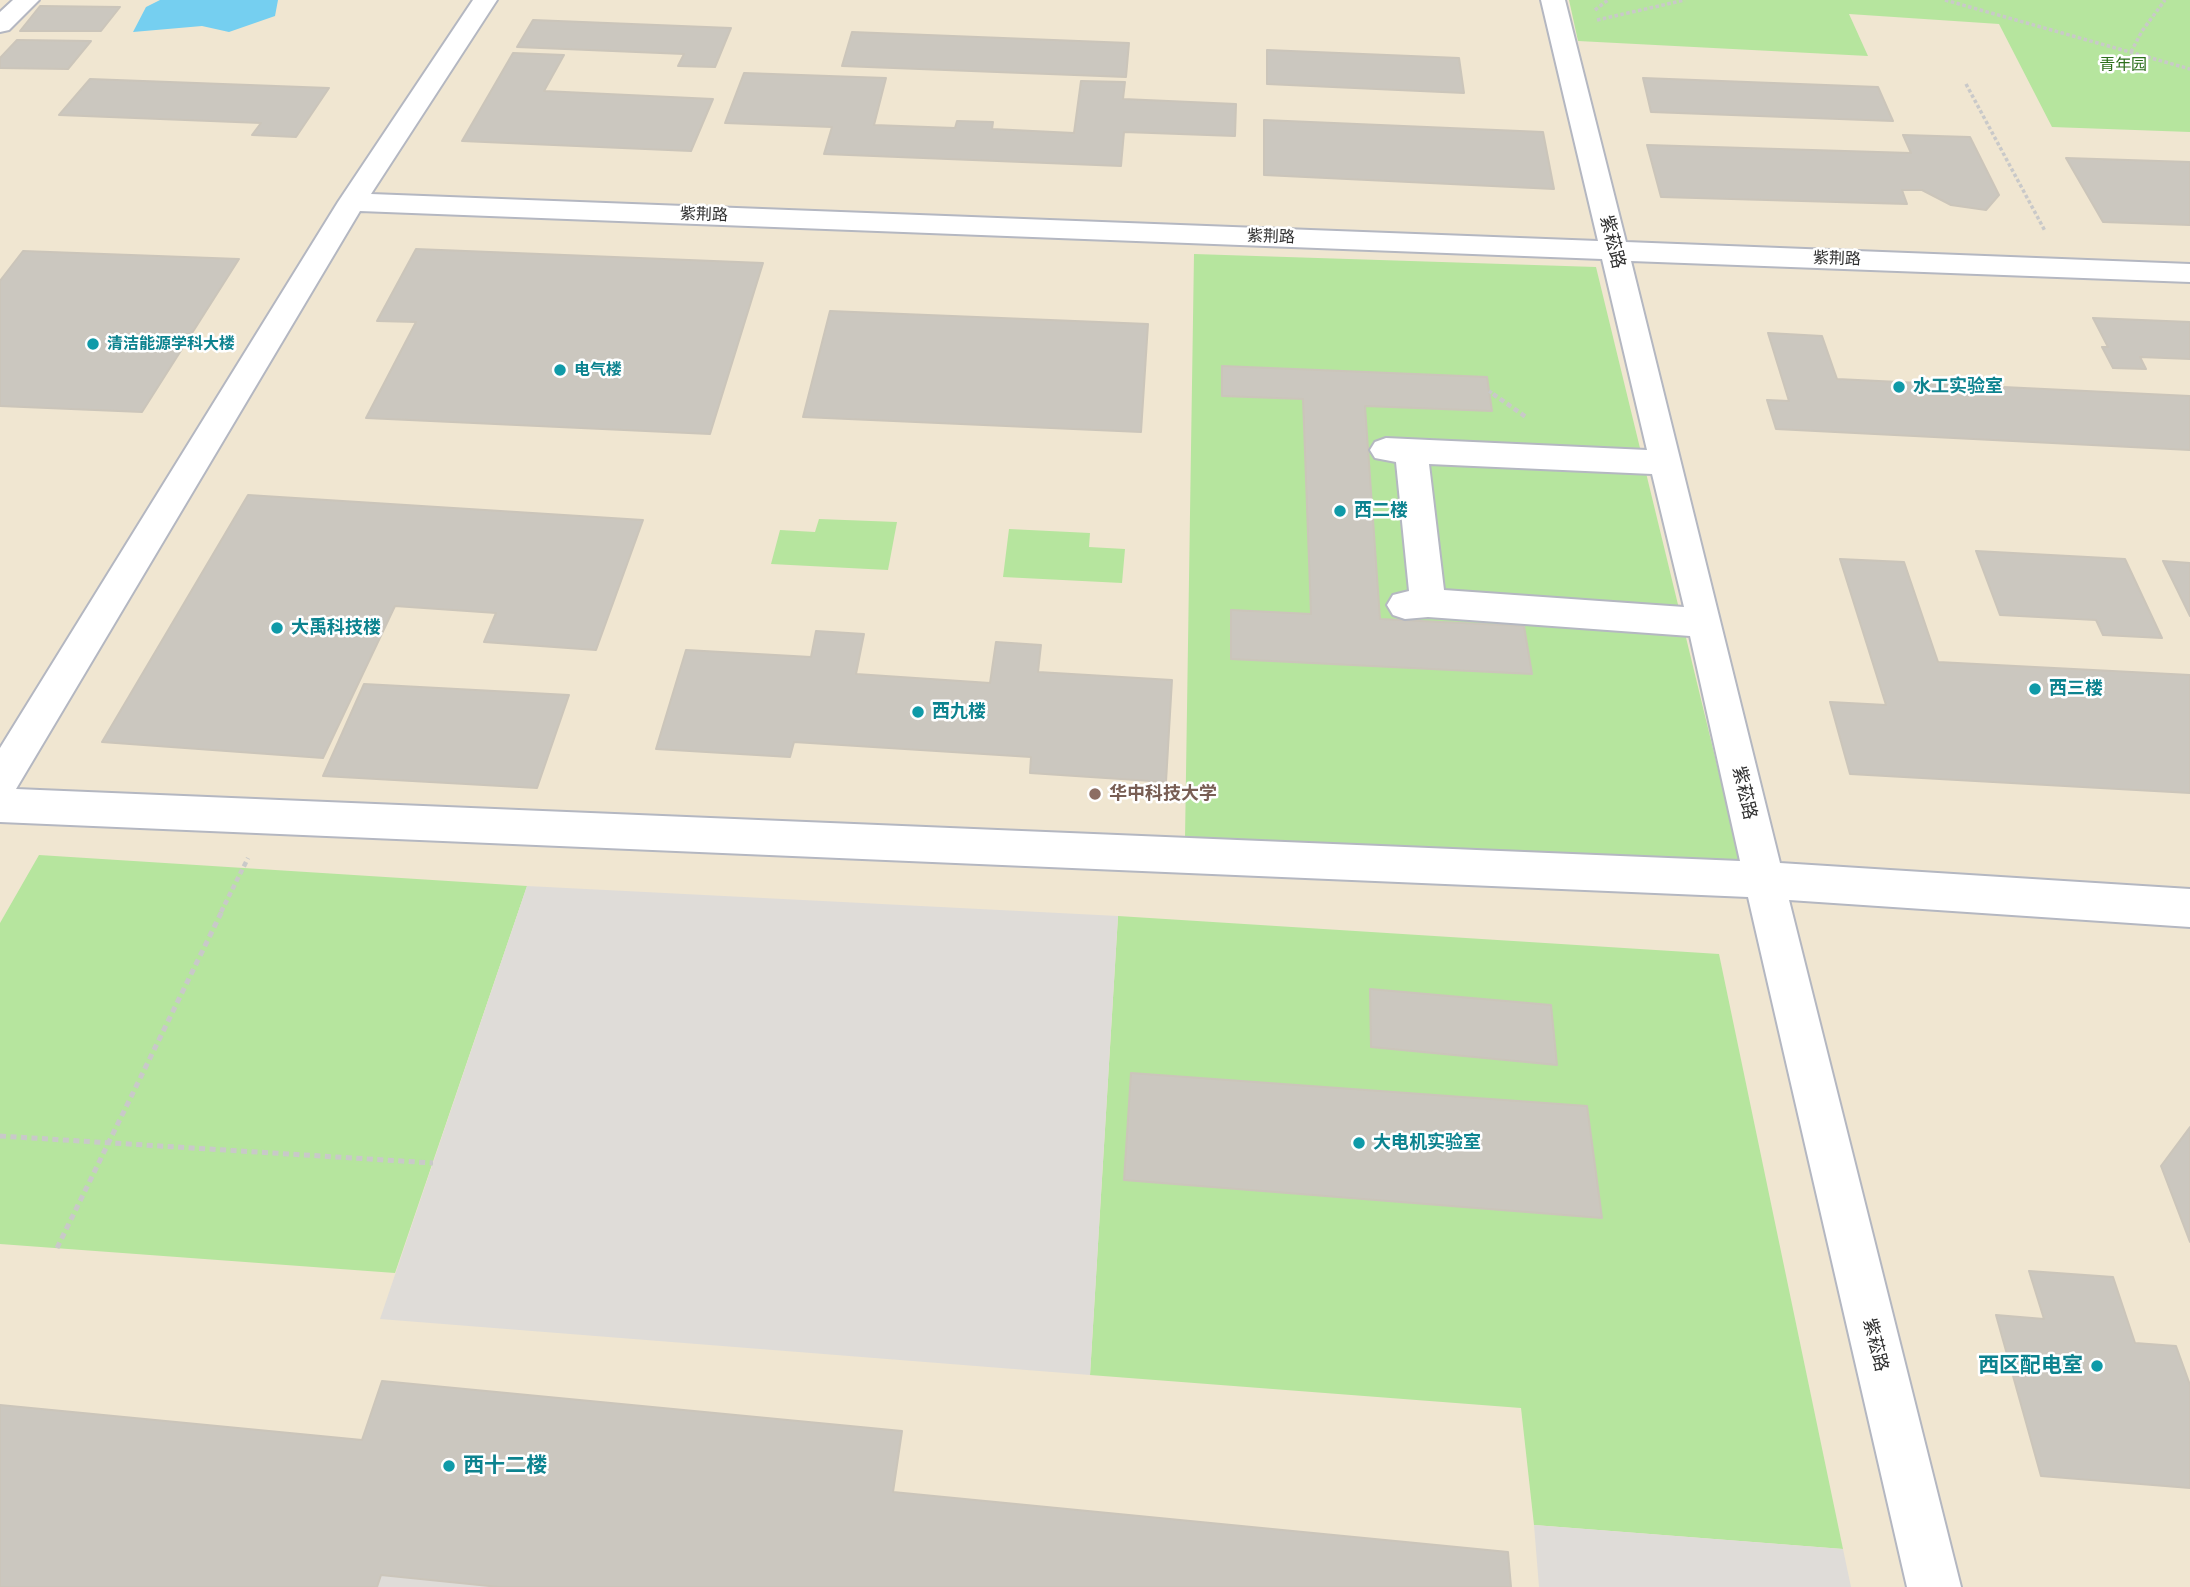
<!DOCTYPE html>
<meta charset="utf-8">
<style>
body{margin:0}
canvas{display:block;background:#efe9e1}
</style>
<canvas width="2190" height="1587"></canvas>
<script>
const ctx = document.querySelector('canvas').getContext('2d');
ctx.lineJoin = 'round';
function fill(path, color) { ctx.fillStyle = color; ctx.fill(path, 'evenodd'); }
function strokePath(path, color, width, dash) { ctx.strokeStyle = color; ctx.lineWidth = width; ctx.lineCap = dash ? 'butt' : 'round'; ctx.setLineDash(dash || []); ctx.stroke(path); }
function label(font, color, halo, rows, align = 'center') {
  ctx.font = font + ' "PT Sans Narrow","Noto Sans SC",sans-serif'; ctx.lineWidth = 5; ctx.setLineDash([]); ctx.textBaseline = 'middle'; ctx.strokeStyle = halo; ctx.fillStyle = color; for (const [text, x, y, turn = 0] of rows) {
    ctx.save(); ctx.translate(x, y); ctx.rotate((+turn || 0) * Math.PI / 180); ctx.textAlign = isNaN(turn) ? turn : align; if (halo) ctx.strokeText(text, 0, 0); ctx.fillText(text, 0, 0); ctx.restore();
  }
}
fill(new Path2D(`
 M 0,0 L 2190,0 L 2190,1587 L 0,1587 Z`), '#f0e6d1');
fill(new Path2D(`
 M 1569,0 L 2190,0 L 2190,132 L 2052,127 L 1999,24 L 1849,14 L 1868,56 L 1578,41 Z
 M 1194,254 L 1596,267 L 1741,864 L 1185,838 Z
 M 819,519 L 897,522 L 888,570 L 771,564 L 780,530 L 815,532 Z
 M 1009,529 L 1090,533 L 1089,547 L 1125,549 L 1122,583 L 1003,577 Z
 M 39,855 L 527,886 L 395,1273 L 0,1244 L 0,923 Z
 M 1118,916 L 1719,954 L 1843,1549 L 1534,1525 L 1521,1408 L 1090,1375 Z`), '#b6e59e');
fill(new Path2D(`
 M 527,886 L 1118,916 L 1090,1375 L 380,1319 Z
 M 1534,1525 L 1843,1549 L 1851,1587 L 1539,1587 Z
 M 381,1575 L 499,1587 L 377,1587 Z`), '#dfdcd8');
fill(new Path2D(`
 M 160,0 L 278,0 L 275,16 L 229,32 L 202,26 L 133,32 L 146,7 Z`), '#75cff0');
const building = new Path2D(`
 M 40,6 L 120,7 L 101,31 L 20,31 Z
 M 533,20 L 731,28 L 715,67 L 678,66 L 684,54 L 517,47 Z
 M 852,32 L 1129,43 L 1126,77 L 842,66 Z
 M 17,40 L 91,41 L 68,69 L 0,68 L 0,58 Z
 M 1267,50 L 1459,58 L 1464,93 L 1267,84 Z
 M 513,53 L 564,55 L 544,91 L 713,99 L 691,151 L 462,141 Z
 M 744,73 L 886,78 L 874,125 L 955,128 L 957,121 L 993,122 L 992,129 L 1074,133 L 1081,81 L 1125,82 L 1123,99 L 1236,104 L 1235,136 L 1124,132 L 1121,166 L 824,154 L 832,127 L 725,123 Z
 M 1643,78 L 1878,87 L 1893,121 L 1651,112 Z
 M 90,79 L 329,88 L 296,137 L 252,135 L 261,123 L 59,115 Z
 M 1264,120 L 1543,132 L 1554,189 L 1264,175 Z
 M 1903,135 L 1970,137 L 1999,195 L 1986,210 L 1951,205 L 1922,190 L 1902,190 L 1907,204 L 1661,197 L 1647,145 L 1911,153 Z
 M 2066,158 L 2190,162 L 2190,225 L 2103,222 Z
 M 416,249 L 763,263 L 710,434 L 366,418 L 416,322 L 377,321 Z
 M 23,251 L 239,259 L 142,412 L 0,406 L 0,281 Z
 M 830,311 L 1148,324 L 1141,432 L 803,417 Z
 M 2093,318 L 2190,322 L 2190,359 L 2140,357 L 2146,369 L 2113,368 L 2102,347 L 2108,347 Z
 M 1768,333 L 1822,336 L 1837,379 L 2190,396 L 2190,450 L 1776,429 L 1767,400 L 1789,401 Z
 M 1222,366 L 1487,377 L 1492,411 L 1365,406 L 1380,619 L 1524,626 L 1532,674 L 1231,659 L 1231,610 L 1311,614 L 1303,399 L 1222,396 Z
 M 248,495 L 643,520 L 596,650 L 484,642 L 496,613 L 395,606 L 323,758 L 102,742 Z
 M 1976,551 L 2125,559 L 2162,638 L 2103,635 L 2096,620 L 2000,615 Z
 M 1840,559 L 1904,562 L 1938,662 L 2190,675 L 2190,793 L 1850,774 L 1830,702 L 1886,705 Z
 M 2163,561 L 2190,563 L 2190,616 Z
 M 816,631 L 864,634 L 856,674 L 990,683 L 996,642 L 1041,645 L 1038,672 L 1172,680 L 1166,782 L 1030,773 L 1031,757 L 794,742 L 790,757 L 656,749 L 686,650 L 811,657 Z
 M 364,684 L 569,695 L 537,788 L 323,776 Z
 M 1370,989 L 1551,1005 L 1557,1065 L 1371,1047 Z
 M 1131,1073 L 1587,1106 L 1602,1218 L 1124,1180 Z
 M 2190,1127 L 2190,1242 L 2161,1166 Z
 M 2029,1271 L 2113,1277 L 2135,1343 L 2176,1346 L 2190,1385 L 2190,1488 L 2041,1476 L 1996,1315 L 2044,1319 Z
 M 382,1381 L 902,1431 L 893,1492 L 1508,1552 L 1511,1587 L 499,1587 L 381,1575 L 377,1587 L 0,1587 L 0,1405 L 362,1440 Z`);
fill(building, '#cbc7bf');
strokePath(building, '#cbc5ba', 2);
const minor = new Path2D(`
 M 13,0 L 39,0 L 9,30 L 0,32 L 0,12 Z
 M 473,0 L 497,0 L 371,194 L 1598,241 L 1541,0 L 1565,0 L 1626,242 L 2190,264 L 2190,282 L 1631,261 L 1780,863 L 2190,889 L 2190,927 L 1789,900 L 1961,1587 L 1907,1587 L 1748,897 L 0,822 L 0,748 L 338,202 ZM 360,211 L 1602,259 L 1647,450 L 1386,438 L 1375,442 L 1370,450 L 1375,458 L 1396,462 L 1409,591 L 1393,595 L 1387,605 L 1393,615 L 1405,619 L 1428,617 L 1690,636 L 1740,861 L 16,789 ZM 1429,464 L 1652,474 L 1684,607 L 1444,590 Z`);
strokePath(minor, '#b4b7c1', 4);
strokePath(new Path2D(`
 M 1945,0 L 2190,69
 M 1595,10 L 1608,0
 M 1597,20 L 1685,0
 M 2131,52 L 2142,31 L 2165,0
 M 1966,84 L 2045,231
 M 1489,391 L 1496,396`), '#c9c9c9', 3.5, [3.5, 2.5]);
strokePath(new Path2D(`
 M 1493,394 L 1526,417
 M 221,912 L 248,858`), '#c9c9c9', 4.5, [5, 3.5]);
strokePath(new Path2D(`
 M 0,1136 L 433,1163
 M 57,1248 L 222,911`), '#c9c9c9', 5, [6, 4.5]);
fill(minor, '#fff');
for (const [x, y, r, color] of [
 [93,344,7,"#0f9aa8"],
 [560,370,7,"#0f9aa8"],
 [1899,387,7,"#0f9aa8"],
 [1340,511,7,"#0f9aa8"],
 [277,628,7,"#0f9aa8"],
 [2035,689,7,"#0f9aa8"],
 [918,712,7,"#0f9aa8"],
 [1095,794,7,"#8d6e63"],
 [1359,1143,7,"#0f9aa8"],
 [2097,1366,7,"#0f9aa8"],
 [449,1466,7,"#0f9aa8"]
]) { const dot = new Path2D(); dot.arc(x, y, r, 0, 2 * Math.PI); ctx.fillStyle = color; ctx.fill(dot); strokePath(dot, '#fff', 2.5); }
label('16px', '#2c6e1b', '#fff', [
 ["青年园",2123,65]
]);
label('16px', '#2e2e2e', '#fff', [
 ["紫荆路",704,215,2],
 ["紫荆路",1271,237,2],
 ["紫荆路",1837,259,2]
]);
label('bold 16px', '#0d838f', '#fff', [
 ["清洁能源学科大楼",107,344],
 ["电气楼",574,370]
], 'left');
label('18px', '#2e2e2e', '#fff', [
 ["紫菘路",1612,242,76],
 ["紫菘路",1744,793,77],
 ["紫菘路",1875,1345,76]
]);
label('bold 18px', '#0d838f', '#fff', [
 ["水工实验室",1913,387],
 ["西二楼",1354,511],
 ["大禹科技楼",291,628],
 ["西三楼",2049,689],
 ["西九楼",932,712],
 ["大电机实验室",1373,1143]
], 'left');
label('bold 18px', '#785e54', '#fff', [
 ["华中科技大学",1109,794]
], 'left');
label('bold 21px', '#0d838f', '#fff', [
 ["西区配电室",2083,1366],
 ["西十二楼",463,1466,"left"]
], 'right');
</script>
